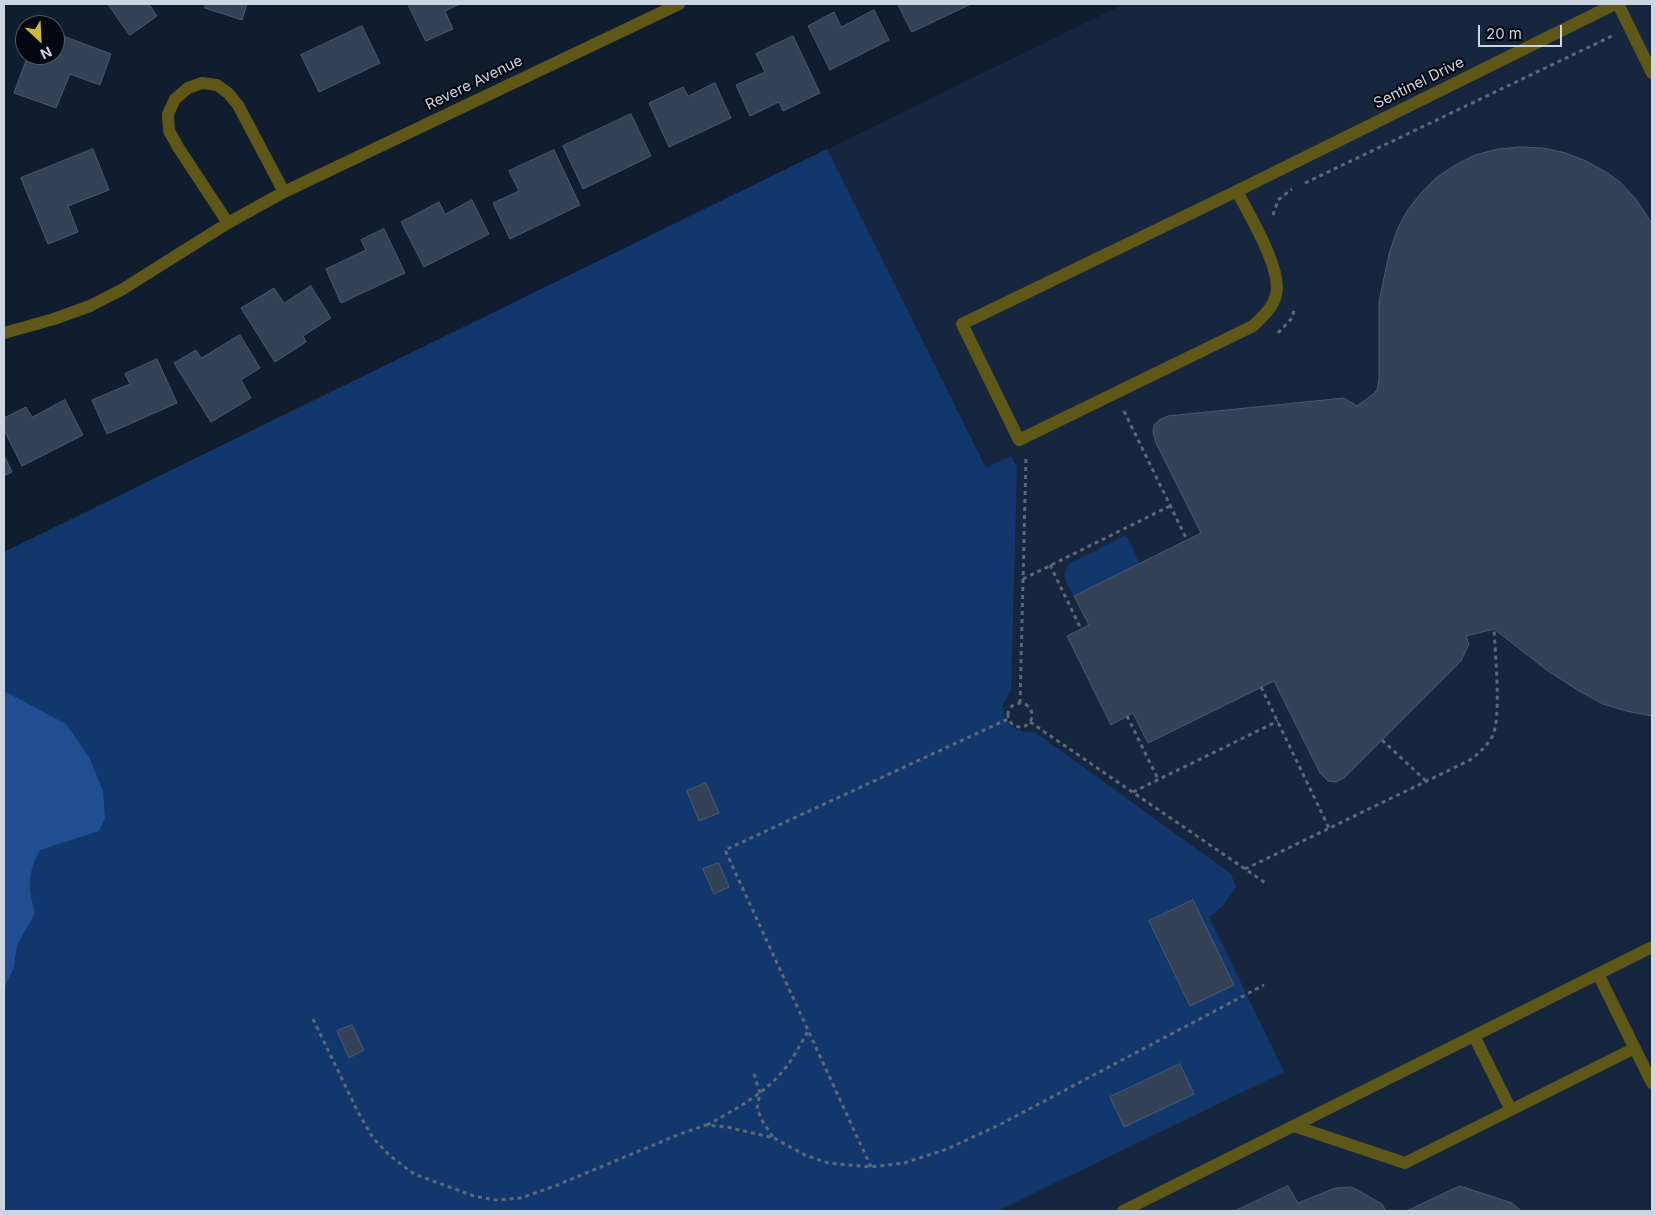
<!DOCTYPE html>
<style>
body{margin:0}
#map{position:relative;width:1656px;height:1215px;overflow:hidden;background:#101d2f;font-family:Inter,sans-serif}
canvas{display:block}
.frame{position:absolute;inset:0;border:5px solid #cdd5e2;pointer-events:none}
.north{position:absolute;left:15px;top:15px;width:50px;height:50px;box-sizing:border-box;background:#03070f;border:1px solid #545963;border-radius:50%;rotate:155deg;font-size:14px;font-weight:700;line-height:20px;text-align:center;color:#cdd5e2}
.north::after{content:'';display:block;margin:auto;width:18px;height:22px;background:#caba3a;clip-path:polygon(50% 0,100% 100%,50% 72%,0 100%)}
.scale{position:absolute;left:1478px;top:25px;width:84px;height:22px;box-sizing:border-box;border:2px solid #cdd5e2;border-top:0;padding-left:6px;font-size:15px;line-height:18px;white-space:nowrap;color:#cdd5e2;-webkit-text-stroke:4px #03070f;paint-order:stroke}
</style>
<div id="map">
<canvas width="1656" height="1215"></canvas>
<div class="frame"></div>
<div class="north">N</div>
<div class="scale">20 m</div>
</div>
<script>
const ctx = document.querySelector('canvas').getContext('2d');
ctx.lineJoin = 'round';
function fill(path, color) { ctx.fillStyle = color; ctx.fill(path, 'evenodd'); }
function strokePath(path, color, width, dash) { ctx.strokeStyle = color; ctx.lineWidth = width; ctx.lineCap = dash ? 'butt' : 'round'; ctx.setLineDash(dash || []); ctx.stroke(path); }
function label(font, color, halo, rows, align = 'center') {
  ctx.font = font + ' Inter,sans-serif'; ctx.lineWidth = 4; ctx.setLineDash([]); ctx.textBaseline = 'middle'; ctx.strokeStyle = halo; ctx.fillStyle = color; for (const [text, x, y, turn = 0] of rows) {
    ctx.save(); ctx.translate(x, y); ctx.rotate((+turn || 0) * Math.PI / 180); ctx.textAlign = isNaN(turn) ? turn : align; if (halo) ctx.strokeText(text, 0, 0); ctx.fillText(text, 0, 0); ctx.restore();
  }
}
fill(new Path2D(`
 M 1124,4 L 1652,4 L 1652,1211 L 4,1211 L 4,552 Z`), '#16263e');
fill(new Path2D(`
 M 827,149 L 986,468 L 1011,456 L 1017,467 L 1011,690 L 1002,706 C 1006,727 1014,732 1035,732 L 1231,874 L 1236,887 L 1222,907 L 1209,917 L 1284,1072 L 997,1211 L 4,1211 L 4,552 Z
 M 1126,535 L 1140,563 L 1074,596 C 1068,584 1060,578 1069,564 Z`), '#11376d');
fill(new Path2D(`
 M 4,691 L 66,724 L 89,757 L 103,791 L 105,818 L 99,831 L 40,850 C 27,875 28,886 35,913 L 17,945 L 14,967 L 4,989 Z`), '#1f4e93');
const building = new Path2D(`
 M 108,4 L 149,4 L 157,16 L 130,35 Z
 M 206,4 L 247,4 L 242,20 L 205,8 Z
 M 408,4 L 460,4 L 445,11 L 453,29 L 426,41 Z
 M 898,4 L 971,4 L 912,32 Z
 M 874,10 L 889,40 L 830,70 L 808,26 L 834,12 L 841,27 Z
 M 362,26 L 380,63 L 319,92 L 301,55 Z
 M 55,33 L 111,54 L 100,85 L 70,74 L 56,108 L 14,93 L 28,55 L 55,55 Z
 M 793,36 L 820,93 L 783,111 L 779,102 L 750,116 L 736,85 L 765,72 L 756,54 Z
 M 715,83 L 731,118 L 669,147 L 649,103 L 683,87 L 688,96 Z
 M 631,114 L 651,156 L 583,189 L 563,146 Z
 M 1521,147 L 1543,148 L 1566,153 L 1586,161 L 1606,172 L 1620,182 L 1635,198 L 1652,223 L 1652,716 L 1626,711 L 1603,704 L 1579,691 L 1548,671 L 1494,629 L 1466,636 L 1469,644 L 1461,661 L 1344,778 L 1336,782 L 1328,781 L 1320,773 L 1274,681 L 1148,743 L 1133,713 L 1111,725 L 1067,636 L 1089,625 L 1074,596 L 1201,533 L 1156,443 L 1153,432 L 1154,425 L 1159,420 L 1168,416 L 1344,398 L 1357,406 L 1372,395 L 1377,390 L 1379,379 L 1379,302 L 1389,254 L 1397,230 L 1407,211 L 1421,193 L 1436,178 L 1457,164 L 1475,155 L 1498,149 Z
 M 93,149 L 109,190 L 68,206 L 78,232 L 48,244 L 21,178 Z
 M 554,150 L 580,205 L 510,239 L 493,203 L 519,191 L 509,171 Z
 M 472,200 L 489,234 L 424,267 L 401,222 L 439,202 L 445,214 Z
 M 384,229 L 405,273 L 341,303 L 326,269 L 366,250 L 361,240 Z
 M 311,286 L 331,318 L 303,336 L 306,342 L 275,362 L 241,308 L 274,288 L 284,303 Z
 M 240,335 L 260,368 L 241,380 L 251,398 L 211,422 L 174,363 L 196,350 L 201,358 Z
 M 157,359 L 177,403 L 107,434 L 92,400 L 130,384 L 125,374 Z
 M 65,400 L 83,435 L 22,466 L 4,430 L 4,418 L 26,407 L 32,417 Z
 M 4,455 L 12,472 L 4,476 Z
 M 706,783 L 719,813 L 699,821 L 687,791 Z
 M 719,863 L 729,887 L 714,894 L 703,869 Z
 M 1193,900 L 1234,985 L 1190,1006 L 1149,921 Z
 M 352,1025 L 364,1050 L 349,1058 L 337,1031 Z
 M 1180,1064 L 1194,1094 L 1124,1127 L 1110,1097 Z
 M 1288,1186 L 1298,1203 L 1335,1188 L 1352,1187 L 1382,1204 L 1386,1211 L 1235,1211 Z
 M 1460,1186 L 1512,1203 L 1521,1211 L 1407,1211 Z`);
fill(building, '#344257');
strokePath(building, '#4b596f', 1);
strokePath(new Path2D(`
 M 1305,183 L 1612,36
 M 1273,215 L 1278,200 L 1292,189
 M 1278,333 L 1292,318 L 1294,310
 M 1124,411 L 1187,540
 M 1050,565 L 1081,629
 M 1023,579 L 1170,506
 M 1261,687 L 1329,828
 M1008 715a12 12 0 1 1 24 0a12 12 0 1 1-24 0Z
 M 1020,703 L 1026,459
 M 1127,716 L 1158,779
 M 1030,722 L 1267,884
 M 1382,740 L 1426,781
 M 1133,792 L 1278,721
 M 1245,869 L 1470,760 C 1479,753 1486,747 1492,737 C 1502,718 1495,654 1494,629
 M 313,1019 L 358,1112 L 373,1138 L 389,1155 L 414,1174 L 474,1196 L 496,1200 L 521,1198 L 555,1186 L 680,1134 L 706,1125 L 727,1127 L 774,1138 L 805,1155 L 828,1163 L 871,1167 L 904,1163 L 947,1149 L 999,1125 L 1264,985
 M 754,1074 L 760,1093 L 757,1109 L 763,1122 L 773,1137
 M 707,1125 C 734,1110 763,1095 783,1071 C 793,1059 800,1045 808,1031
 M 871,1167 L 725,850 L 1008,719`), '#5d6878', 3, [4, 4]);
strokePath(new Path2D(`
 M 1618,4 L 1652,73
 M 1237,191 C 1249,215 1283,270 1276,295 C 1273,308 1262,317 1253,326 L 1019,440 L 962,324 L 1237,191 L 1615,4
 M 1598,974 L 1652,1083
 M 1474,1036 L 1511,1110
 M 1294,1126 L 1405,1163 L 1635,1048
 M 1123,1211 L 1652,947`), '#5f5717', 12);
strokePath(new Path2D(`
 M 228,223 L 178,147 L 169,131 L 168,114 L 175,99 L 188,88 L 202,83 L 217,85 L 228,93 L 238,105 L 284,192
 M 4,333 L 54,319 L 90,306 L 123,289 L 228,223 L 284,192 L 679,4`), '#5f5717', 12);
label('15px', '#cdd5e2', '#03070f', [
 ["Revere Avenue",474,83,-26],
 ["Sentinel Drive",1419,83,-26]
]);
</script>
